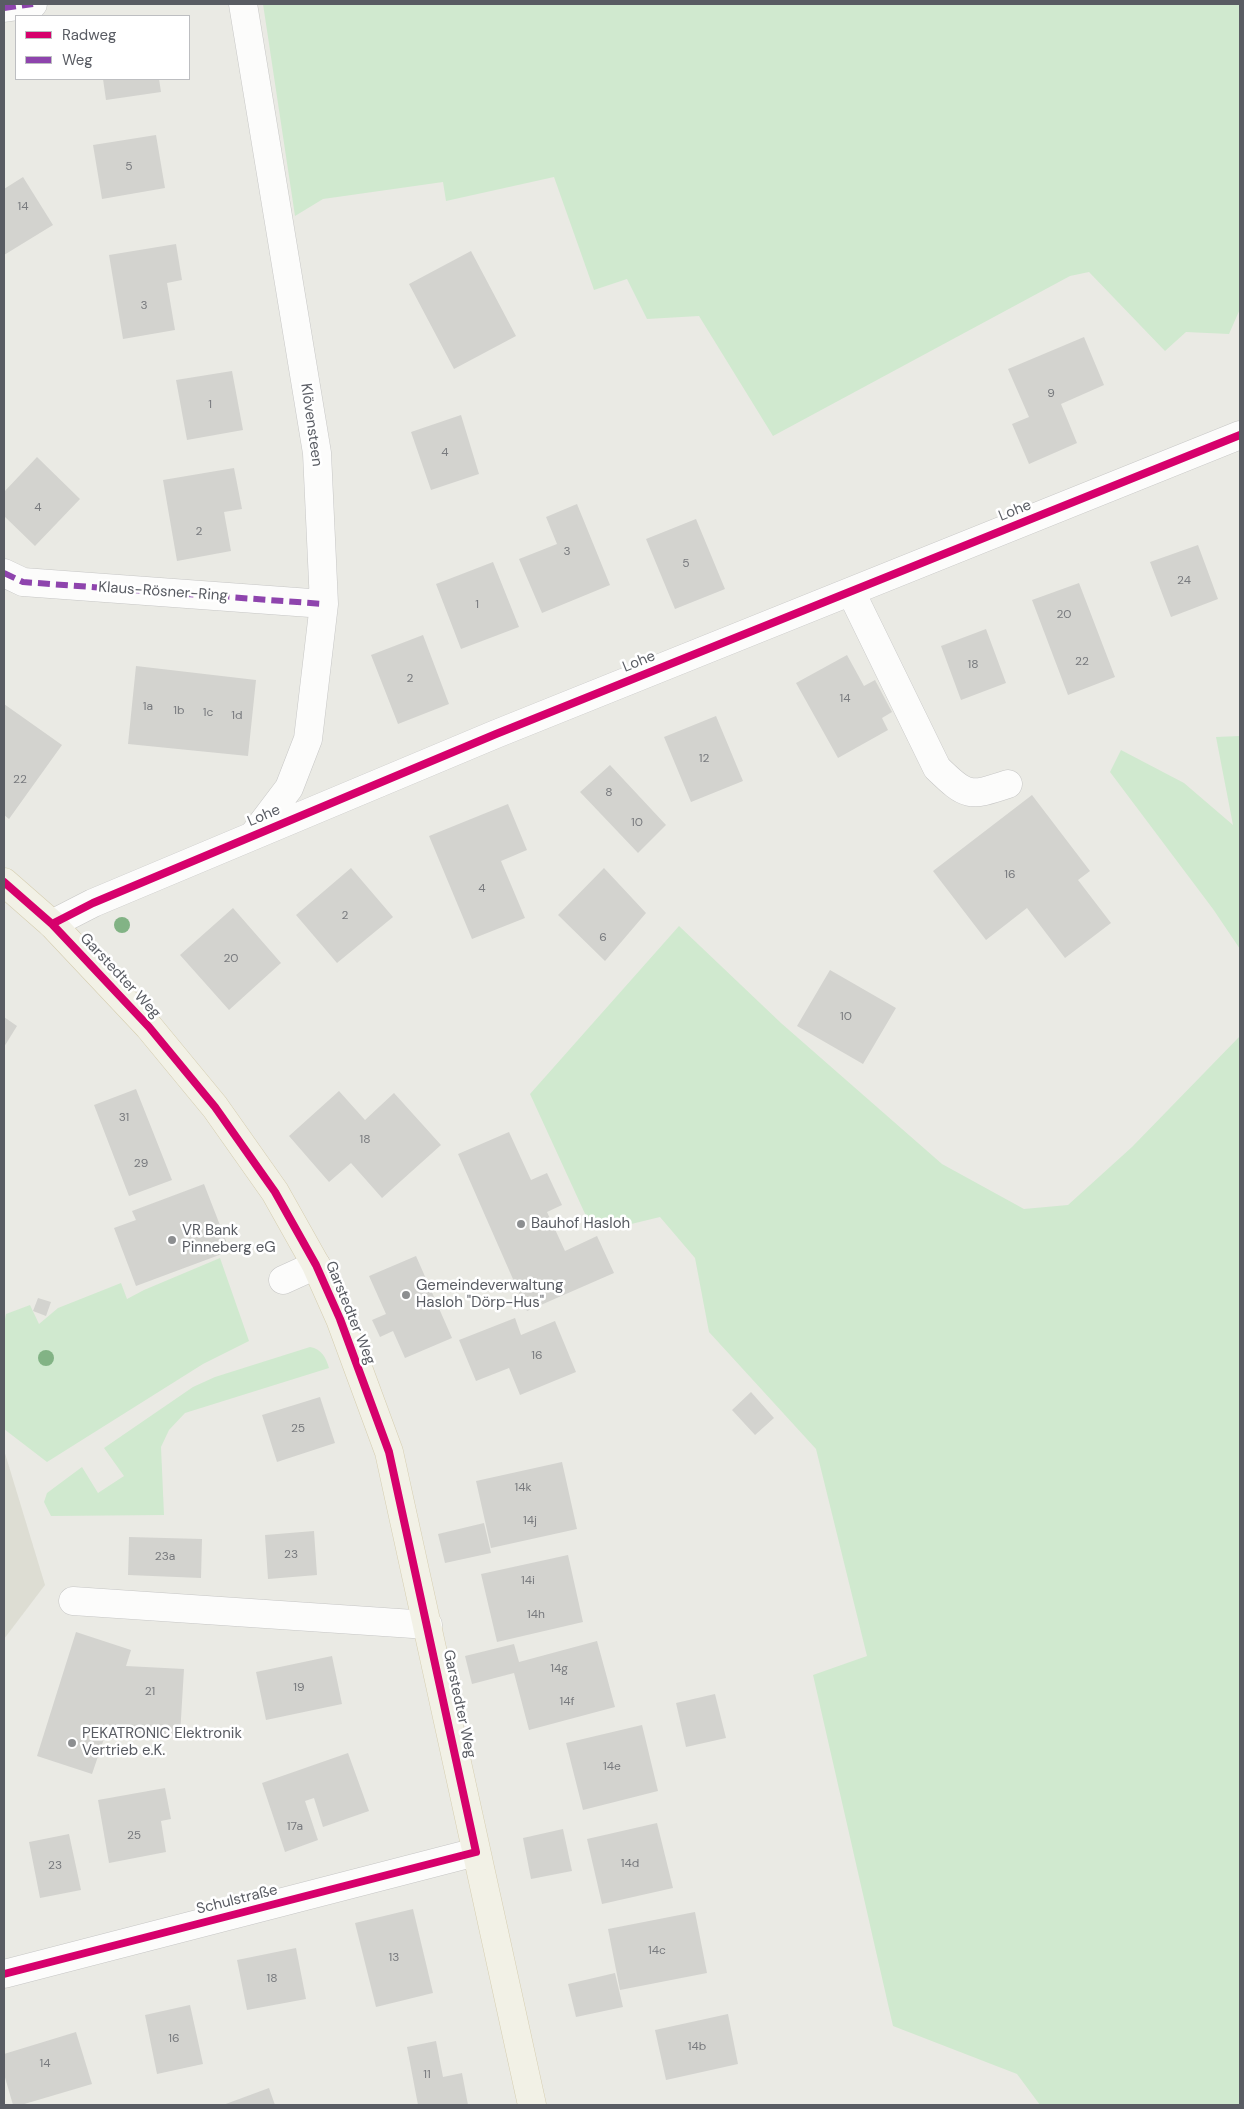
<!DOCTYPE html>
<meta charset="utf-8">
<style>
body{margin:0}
#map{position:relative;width:1244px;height:2109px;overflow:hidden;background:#eaeae4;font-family:"DM Sans",sans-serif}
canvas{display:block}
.frame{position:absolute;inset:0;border:5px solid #595c63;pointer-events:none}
.legend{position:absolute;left:15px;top:15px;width:175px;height:65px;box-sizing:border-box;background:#fff;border:1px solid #bdbec1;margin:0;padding:6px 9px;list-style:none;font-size:15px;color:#595c63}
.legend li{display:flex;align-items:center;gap:10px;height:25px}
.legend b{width:25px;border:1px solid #bdbec1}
</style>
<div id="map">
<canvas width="1244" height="2109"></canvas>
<div class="frame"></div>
<ul class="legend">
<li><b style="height:6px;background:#d6006c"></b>Radweg</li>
<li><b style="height:6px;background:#8e44ad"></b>Weg</li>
</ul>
</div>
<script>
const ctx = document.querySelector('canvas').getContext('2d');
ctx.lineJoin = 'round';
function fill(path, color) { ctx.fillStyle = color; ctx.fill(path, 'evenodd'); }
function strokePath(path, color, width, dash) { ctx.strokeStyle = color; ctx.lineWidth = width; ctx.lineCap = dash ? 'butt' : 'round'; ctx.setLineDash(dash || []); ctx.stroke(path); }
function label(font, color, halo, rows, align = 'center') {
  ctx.font = font + ' "DM Sans",sans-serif'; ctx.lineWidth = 5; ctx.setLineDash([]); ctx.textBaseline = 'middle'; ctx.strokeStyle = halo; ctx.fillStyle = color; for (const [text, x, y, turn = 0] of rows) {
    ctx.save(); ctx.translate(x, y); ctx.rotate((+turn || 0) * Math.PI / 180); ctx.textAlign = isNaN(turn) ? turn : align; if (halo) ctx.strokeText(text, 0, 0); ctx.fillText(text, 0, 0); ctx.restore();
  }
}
fill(new Path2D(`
 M 4,1450 L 45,1585 L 4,1639 Z`), '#ddddd3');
fill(new Path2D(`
 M 263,4 L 1240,4 L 1240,309 L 1229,334 L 1186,332 L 1165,351 L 1089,272 L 1070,276 L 773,436 L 699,316 L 647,319 L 627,279 L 594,290 L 554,177 L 446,201 L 443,182 L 323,199 L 295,216 Z
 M 1240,736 L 1240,949 L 1213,909 L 1110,772 L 1121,750 L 1184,783 L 1233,825 L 1216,737 Z
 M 679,926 L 781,1023 L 942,1164 L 1024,1209 L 1068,1205 L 1132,1147 L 1240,1036 L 1240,2105 L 1040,2105 L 1017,2074 L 893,2026 L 813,1675 L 867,1656 L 816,1449 L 709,1332 L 695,1258 L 660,1217 L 623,1226 L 592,1229 L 530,1094 Z
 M 220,1258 L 249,1341 L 203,1364 L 47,1462 L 4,1429 L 4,1324 L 6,1314 L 30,1305 L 39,1324 L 58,1308 L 121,1283 L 127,1299 L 144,1290 Z
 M 310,1347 C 322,1349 326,1358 329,1368 L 185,1413 L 169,1430 L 161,1447 L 164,1515 L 51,1516 L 44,1502 L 47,1493 L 82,1467 L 98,1493 L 124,1476 L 104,1448 L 193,1387 L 215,1377 Z`), '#d0e9cf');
fill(new Path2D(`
 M 103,79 L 159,79 L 161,92 L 106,100 Z
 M 156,135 L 165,188 L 102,199 L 93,145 Z
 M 23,177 L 53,225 L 4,255 L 4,189 Z
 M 176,244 L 182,280 L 167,283 L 175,330 L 123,339 L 109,255 Z
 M 471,251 L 516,336 L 454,369 L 409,284 Z
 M 1084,337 L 1104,385 L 1061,404 L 1077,443 L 1029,464 L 1012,424 L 1029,417 L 1008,369 Z
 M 232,371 L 243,430 L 187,440 L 176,380 Z
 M 461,415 L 479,474 L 431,490 L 411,432 Z
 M 37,457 L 80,499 L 35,546 L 4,516 L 4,492 Z
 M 234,468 L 242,509 L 224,512 L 231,551 L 177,561 L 163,480 Z
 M 577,504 L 610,585 L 542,613 L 519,559 L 557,544 L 546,517 Z
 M 696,519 L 725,589 L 675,609 L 646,539 Z
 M 1198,545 L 1218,599 L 1171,617 L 1150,562 Z
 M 493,562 L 519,627 L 461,649 L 436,584 Z
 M 1079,583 L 1115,677 L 1068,695 L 1032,600 Z
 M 986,629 L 1006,683 L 961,700 L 941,646 Z
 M 423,635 L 449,704 L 398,724 L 371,655 Z
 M 847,655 L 864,686 L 875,680 L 892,712 L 882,718 L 888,730 L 838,758 L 796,683 Z
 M 136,666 L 256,680 L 248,756 L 128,744 Z
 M 4,704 L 62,745 L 9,819 L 4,815 Z
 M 716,716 L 743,781 L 691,802 L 664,737 Z
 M 610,765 L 666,825 L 638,853 L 580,792 Z
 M 1032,795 L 1090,871 L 1078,880 L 1111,923 L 1065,958 L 1027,908 L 986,940 L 933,871 Z
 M 508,804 L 527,850 L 501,861 L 525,918 L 472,939 L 429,836 Z
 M 351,868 L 393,917 L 337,963 L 296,915 Z
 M 604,868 L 646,913 L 605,961 L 558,915 Z
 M 233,908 L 281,963 L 229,1010 L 180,955 Z
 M 830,970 L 896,1008 L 863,1064 L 797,1026 Z
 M 4,1017 L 17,1026 L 4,1047 Z
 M 136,1089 L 172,1180 L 129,1196 L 94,1105 Z
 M 339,1091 L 365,1120 L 394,1093 L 441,1145 L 382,1198 L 351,1163 L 329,1182 L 289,1136 Z
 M 509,1132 L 531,1180 L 547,1173 L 562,1205 L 547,1212 L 565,1251 L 597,1236 L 614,1273 L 527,1311 L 458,1154 Z
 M 204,1184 L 230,1251 L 136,1286 L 114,1228 L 136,1220 L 132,1211 Z
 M 416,1256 L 452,1338 L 405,1358 L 393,1331 L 380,1337 L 372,1320 L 386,1314 L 369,1276 Z
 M 38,1298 L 51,1302 L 46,1316 L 33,1311 Z
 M 515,1318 L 521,1335 L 555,1321 L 576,1372 L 520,1395 L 509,1368 L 476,1381 L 459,1340 Z
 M 751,1392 L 774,1418 L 755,1435 L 732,1410 Z
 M 320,1397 L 335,1443 L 277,1462 L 262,1415 Z
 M 562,1462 L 577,1529 L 491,1548 L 476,1481 Z
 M 484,1523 L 491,1553 L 445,1563 L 438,1534 Z
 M 314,1531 L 317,1575 L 268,1579 L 265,1535 Z
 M 129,1537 L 202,1539 L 201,1578 L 128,1575 Z
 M 568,1555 L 583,1622 L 497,1642 L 481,1574 Z
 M 76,1632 L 131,1650 L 126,1666 L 184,1669 L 180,1735 L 107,1730 L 92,1774 L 37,1756 Z
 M 597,1641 L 615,1707 L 529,1730 L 514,1673 L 472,1684 L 465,1656 L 514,1644 L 519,1662 Z
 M 332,1656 L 342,1704 L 266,1720 L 256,1672 Z
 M 715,1694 L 726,1738 L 686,1747 L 676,1703 Z
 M 642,1725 L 658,1791 L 583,1810 L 566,1743 Z
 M 348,1753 L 369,1811 L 323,1827 L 314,1798 L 305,1801 L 318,1840 L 285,1852 L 262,1783 Z
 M 165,1788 L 171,1819 L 161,1821 L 166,1852 L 109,1863 L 98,1800 Z
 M 657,1823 L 673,1888 L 602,1904 L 587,1839 Z
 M 563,1829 L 572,1871 L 531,1879 L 523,1838 Z
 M 69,1834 L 81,1890 L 40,1898 L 29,1842 Z
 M 413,1909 L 433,1993 L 376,2007 L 355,1923 Z
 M 695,1912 L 707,1973 L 620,1990 L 608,1929 Z
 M 296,1948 L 306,1999 L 247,2010 L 237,1960 Z
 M 615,1973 L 623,2007 L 576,2017 L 568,1984 Z
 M 190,2005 L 203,2064 L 157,2074 L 145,2015 Z
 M 728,2014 L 738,2064 L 666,2080 L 655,2030 Z
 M 76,2032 L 92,2084 L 21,2105 L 13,2105 L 4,2074 L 4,2054 Z
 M 436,2041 L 443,2077 L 462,2073 L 468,2105 L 418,2105 L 407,2047 Z
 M 269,2088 L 275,2105 L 223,2105 Z`), '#d3d3cf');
const minor = new Path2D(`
 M 243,4 L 317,453 L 324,604 L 308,739 L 289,788 L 255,833
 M 4,8 L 33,4
 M 4,573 L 23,582 L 324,604
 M 851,592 L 937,768 C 967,797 969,797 1008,784
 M 52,924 L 93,903 L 496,734 L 1240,435
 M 283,1280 L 316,1265
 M 73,1601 L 428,1625
 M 4,1974 L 476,1852`);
const major = new Path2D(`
 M 4,882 L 52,924 L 149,1027 L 215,1107 L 275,1192 L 316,1265 L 340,1319 L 389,1452 L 532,2105`);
strokePath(minor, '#c6c6c5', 29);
strokePath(major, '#d5cdaf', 29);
strokePath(minor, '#fcfcfb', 28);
strokePath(major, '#f2f1e6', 28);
strokePath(new Path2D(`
 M 4,8 L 33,4
 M 4,573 L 23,582 L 324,604`), '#8e44ad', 6, [12, 6]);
strokePath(new Path2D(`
 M 4,882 L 52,924 L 149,1027 L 215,1107 L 275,1192 L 316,1265 L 340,1319 L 389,1452 L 476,1852 L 4,1974
 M 52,924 L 93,903 L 496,734 L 1240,435`), '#d6006c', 8);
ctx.fillStyle = '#82b385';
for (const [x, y] of [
 [122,925],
 [46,1358]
]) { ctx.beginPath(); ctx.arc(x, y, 8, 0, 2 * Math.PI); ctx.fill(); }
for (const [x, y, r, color] of [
 [521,1224,5,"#8c8e90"],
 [172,1240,5,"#8c8e90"],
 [406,1295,5,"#8c8e90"],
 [72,1743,5,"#8c8e90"]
]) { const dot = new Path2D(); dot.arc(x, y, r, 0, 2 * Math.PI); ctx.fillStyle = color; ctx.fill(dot); strokePath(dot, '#fff', 2); }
label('12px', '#787a7e', null, [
 ["5",129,167],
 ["14",23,207],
 ["3",144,306],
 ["9",1051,394],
 ["1",210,405],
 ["4",445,453],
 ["4",38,508],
 ["2",199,532],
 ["3",567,552],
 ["5",686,564],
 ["24",1184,581],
 ["1",477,605],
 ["20",1064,615],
 ["22",1082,662],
 ["18",973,665],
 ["2",410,679],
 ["14",845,699],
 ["1a",148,707],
 ["1b",179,711],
 ["1c",208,713],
 ["1d",237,716],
 ["12",704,759],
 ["22",20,780],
 ["8",609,793],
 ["10",637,823],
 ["16",1010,875],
 ["4",482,889],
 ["2",345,916],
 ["6",603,938],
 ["20",231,959],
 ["10",846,1017],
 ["31",124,1118],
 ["18",365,1140],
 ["29",141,1164],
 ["16",537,1356],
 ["25",298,1429],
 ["14k",523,1488],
 ["14j",530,1521],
 ["23",291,1555],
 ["23a",165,1557],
 ["14i",528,1581],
 ["14h",536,1615],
 ["14g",559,1669],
 ["19",299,1688],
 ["21",150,1692],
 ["14f",567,1702],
 ["14e",612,1767],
 ["17a",295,1827],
 ["25",134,1836],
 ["14d",630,1864],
 ["23",55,1866],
 ["14c",657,1951],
 ["13",394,1958],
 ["18",272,1979],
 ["16",174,2039],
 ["14b",697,2047],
 ["14",45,2064],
 ["11",427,2075]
]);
label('15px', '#595c63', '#fff', [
 ["Klövensteen",311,425,82],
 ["Lohe",1015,511,-22],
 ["Klaus-Rösner-Ring",163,592,4],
 ["Lohe",639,662,-22],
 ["Lohe",264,816,-23],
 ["Garstedter Weg",120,976,47],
 ["Garstedter Weg",350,1313,68],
 ["Garstedter Weg",459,1704,78],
 ["Schulstraße",237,1900,-14]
]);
label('15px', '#595c63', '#fff', [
 ["Bauhof Hasloh",531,1224],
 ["VR Bank",182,1231],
 ["Pinneberg eG",182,1248],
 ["Gemeindeverwaltung",416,1286],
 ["Hasloh \"Dörp-Hus\"",416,1303],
 ["PEKATRONIC Elektronik",82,1734],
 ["Vertrieb e.K.",82,1751]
], 'left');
</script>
